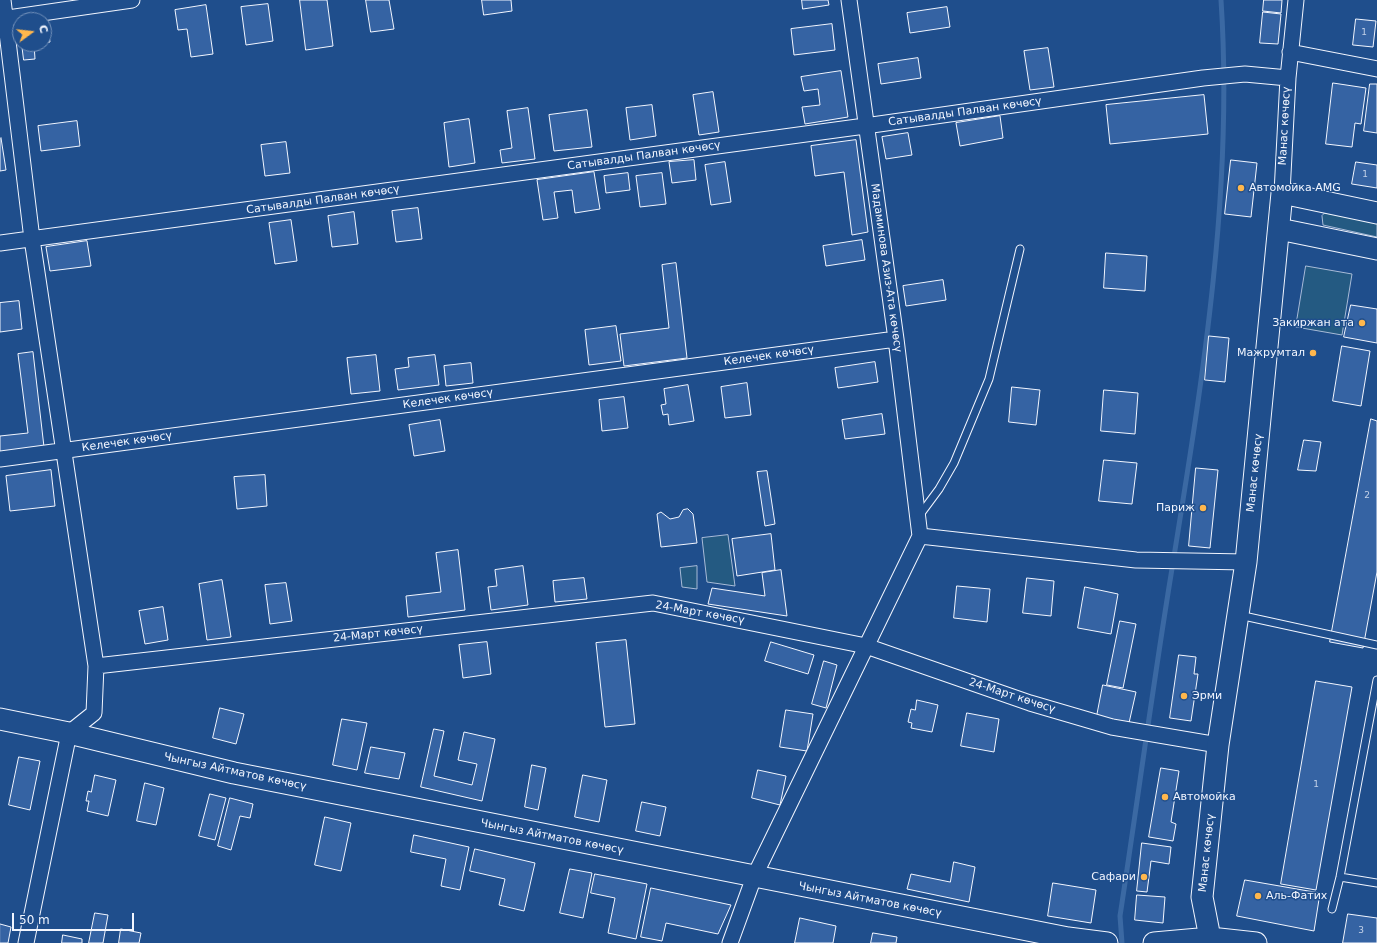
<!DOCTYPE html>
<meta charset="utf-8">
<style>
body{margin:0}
#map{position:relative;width:1377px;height:943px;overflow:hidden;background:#1f4e8c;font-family:"DejaVu Sans",sans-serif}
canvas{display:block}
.north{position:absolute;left:12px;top:12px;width:40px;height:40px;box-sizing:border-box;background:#1f4e8c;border:1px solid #7391ba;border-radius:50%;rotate:75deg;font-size:11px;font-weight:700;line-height:16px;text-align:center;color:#f2f6ff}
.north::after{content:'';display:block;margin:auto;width:14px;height:18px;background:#ffb74d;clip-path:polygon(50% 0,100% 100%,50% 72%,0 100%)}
.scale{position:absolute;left:12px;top:913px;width:122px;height:18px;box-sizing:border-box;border:2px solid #f2f6ff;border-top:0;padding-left:5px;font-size:12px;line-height:14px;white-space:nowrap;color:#f2f6ff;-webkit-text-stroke:3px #1f4e8c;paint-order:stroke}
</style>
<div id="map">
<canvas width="1377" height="943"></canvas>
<div class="north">С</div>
<div class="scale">50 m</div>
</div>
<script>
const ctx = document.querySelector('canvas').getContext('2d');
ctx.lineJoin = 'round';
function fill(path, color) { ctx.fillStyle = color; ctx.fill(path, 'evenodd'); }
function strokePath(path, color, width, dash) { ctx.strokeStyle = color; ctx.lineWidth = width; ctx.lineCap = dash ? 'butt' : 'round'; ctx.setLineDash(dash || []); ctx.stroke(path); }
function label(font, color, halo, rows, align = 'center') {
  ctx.font = font + ' "DejaVu Sans",sans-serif'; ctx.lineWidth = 3; ctx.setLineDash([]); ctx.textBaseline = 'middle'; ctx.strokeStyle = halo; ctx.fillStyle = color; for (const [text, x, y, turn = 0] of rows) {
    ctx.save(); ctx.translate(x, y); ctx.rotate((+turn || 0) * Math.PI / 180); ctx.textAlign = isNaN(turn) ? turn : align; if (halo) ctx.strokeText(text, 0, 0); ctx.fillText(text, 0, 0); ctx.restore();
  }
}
const green = new Path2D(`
 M 1325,213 L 1377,222 L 1377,237 L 1323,225 L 1322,216 Z
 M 1306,266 L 1352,274 L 1342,335 L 1296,327 Z
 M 728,535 L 735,586 L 707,582 L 702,538 Z
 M 697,566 L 697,589 L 682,587 L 680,568 Z`);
fill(green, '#245a82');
strokePath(green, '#a8bbd7', 1);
strokePath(new Path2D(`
 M 1122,943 L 1120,916 C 1137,805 1152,692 1170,581 C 1201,389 1234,195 1221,0`), '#3b69a3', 5);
const building = new Path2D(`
 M 300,0 L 327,0 L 333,46 L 306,50 Z
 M 366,0 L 389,0 L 394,29 L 371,32 Z
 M 482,0 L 511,0 L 512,11 L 484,15 Z
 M 802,0 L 828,0 L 829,5 L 803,9 Z
 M 1264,0 L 1282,0 L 1281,13 L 1263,11 Z
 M 268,4 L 273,41 L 246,45 L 241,7 Z
 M 206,5 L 213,54 L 191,57 L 187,29 L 178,30 L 175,10 Z
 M 947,7 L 950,27 L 910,33 L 907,13 Z
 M 1263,12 L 1281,14 L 1278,44 L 1260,43 Z
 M 1356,19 L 1376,21 L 1373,47 L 1353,45 Z
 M 832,24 L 835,50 L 794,55 L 791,29 Z
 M 44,29 L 48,29 L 50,42 L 44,43 Z
 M 22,44 L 37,44 L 34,44 L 35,59 L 24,60 Z
 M 1048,48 L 1054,87 L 1030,90 L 1024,51 Z
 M 918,58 L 921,78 L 881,84 L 878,64 Z
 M 841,71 L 848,117 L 805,124 L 802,107 L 820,105 L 818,89 L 804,91 L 801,77 Z
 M 1333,83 L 1366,88 L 1361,124 L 1355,123 L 1352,147 L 1326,144 Z
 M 1370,84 L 1377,84 L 1377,133 L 1364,131 Z
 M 713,92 L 719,132 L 699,135 L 693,95 Z
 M 1204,95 L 1208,134 L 1110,144 L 1106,105 Z
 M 652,105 L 656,136 L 630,140 L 626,108 Z
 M 528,108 L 535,159 L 502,163 L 500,150 L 512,148 L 507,111 Z
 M 587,110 L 592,147 L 554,151 L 549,115 Z
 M 1000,116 L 1003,138 L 960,146 L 956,123 Z
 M 469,119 L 475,163 L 449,167 L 444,123 Z
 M 77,121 L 80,146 L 41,151 L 38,126 Z
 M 908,133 L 912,155 L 886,159 L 882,137 Z
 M 1,138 L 6,170 L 0,171 L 0,139 Z
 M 856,140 L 868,232 L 852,235 L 844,172 L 815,176 L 811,146 Z
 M 286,142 L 290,173 L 265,176 L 261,145 Z
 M 694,160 L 696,180 L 672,183 L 669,162 Z
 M 1231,160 L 1257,163 L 1251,217 L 1225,214 Z
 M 725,162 L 731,202 L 711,205 L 705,165 Z
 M 1356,162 L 1377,165 L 1377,188 L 1352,184 Z
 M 594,172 L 600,209 L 575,213 L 572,190 L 554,192 L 558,218 L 543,220 L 537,180 Z
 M 628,173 L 630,190 L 606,193 L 604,176 Z
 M 662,173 L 666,204 L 640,207 L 636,176 Z
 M 418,208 L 422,239 L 396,242 L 392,211 Z
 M 354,212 L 358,244 L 332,247 L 328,216 Z
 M 291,220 L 297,261 L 275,264 L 269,223 Z
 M 862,240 L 865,260 L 826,266 L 823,246 Z
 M 87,241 L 91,266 L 50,271 L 46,247 Z
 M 1106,253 L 1147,256 L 1145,291 L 1104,288 Z
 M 676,263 L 687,358 L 624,366 L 620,334 L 669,328 L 662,265 Z
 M 943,280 L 946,300 L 906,306 L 903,286 Z
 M 19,301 L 22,329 L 0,332 L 0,303 Z
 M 1351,305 L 1377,309 L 1377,343 L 1344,337 Z
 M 616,326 L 621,361 L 589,365 L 585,330 Z
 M 1209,336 L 1229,338 L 1225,382 L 1205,380 Z
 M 1342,346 L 1370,351 L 1361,406 L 1333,401 Z
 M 33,352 L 44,447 L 0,452 L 0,436 L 28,433 L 18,354 Z
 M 376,355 L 380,391 L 351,394 L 347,358 Z
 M 435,355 L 439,385 L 398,390 L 395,369 L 409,367 L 408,358 Z
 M 875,362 L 878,382 L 838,388 L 835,368 Z
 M 471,363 L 473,383 L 446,386 L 444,366 Z
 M 747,383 L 751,415 L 725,418 L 721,387 Z
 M 688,385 L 694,421 L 669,425 L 668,414 L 663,415 L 661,405 L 666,404 L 664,389 Z
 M 1012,387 L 1040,390 L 1036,425 L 1009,422 Z
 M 1104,390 L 1138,393 L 1135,434 L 1101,431 Z
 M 624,397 L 628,428 L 602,431 L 599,400 Z
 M 882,414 L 885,434 L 845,439 L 842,420 Z
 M 1371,419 L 1377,421 L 1377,572 L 1363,648 L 1330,642 Z
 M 440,420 L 445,451 L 414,456 L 409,425 Z
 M 1304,440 L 1321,442 L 1316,471 L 1298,470 Z
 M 1104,460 L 1137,463 L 1132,504 L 1099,501 Z
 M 1196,468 L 1218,470 L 1210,548 L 1189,546 Z
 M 51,470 L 55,506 L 10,511 L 6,476 Z
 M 767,471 L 775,524 L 765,526 L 757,472 Z
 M 265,475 L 267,506 L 237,509 L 234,477 Z
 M 688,509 L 693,514 L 697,543 L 661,547 L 657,514 L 661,512 L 670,519 L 679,517 L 683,510 Z
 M 771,534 L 775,570 L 737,576 L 732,539 Z
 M 458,550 L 465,610 L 408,617 L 406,596 L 441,592 L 436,553 Z
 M 523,566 L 528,605 L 491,610 L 488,587 L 497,586 L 495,570 Z
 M 781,570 L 787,616 L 708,604 L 712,588 L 765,596 L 762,573 Z
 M 584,578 L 587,599 L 555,602 L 553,581 Z
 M 1027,578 L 1054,581 L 1051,616 L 1023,613 Z
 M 222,580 L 231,637 L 207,640 L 199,584 Z
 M 286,583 L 292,621 L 270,624 L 265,585 Z
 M 957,586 L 990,589 L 987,622 L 954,618 Z
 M 1085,587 L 1118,594 L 1111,634 L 1078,628 Z
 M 163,607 L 168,640 L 145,644 L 139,611 Z
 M 1120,621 L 1136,624 L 1123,688 L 1107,685 Z
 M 626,640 L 635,724 L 605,727 L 596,643 Z
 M 487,642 L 491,674 L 463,678 L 459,645 Z
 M 771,642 L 814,655 L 808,674 L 765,661 Z
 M 1179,655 L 1196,657 L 1194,674 L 1198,674 L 1191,721 L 1170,718 Z
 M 824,661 L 837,665 L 826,708 L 812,704 Z
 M 1316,681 L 1352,687 L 1316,890 L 1281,884 Z
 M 1103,685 L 1136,692 L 1129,723 L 1097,716 Z
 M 917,700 L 938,705 L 932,732 L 911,728 L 912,723 L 908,722 L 911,709 L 915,710 Z
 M 220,708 L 244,714 L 236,744 L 213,738 Z
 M 786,710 L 813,714 L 807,751 L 780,747 Z
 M 967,713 L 999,719 L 994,752 L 961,746 Z
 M 342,719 L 367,723 L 357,770 L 333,765 Z
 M 434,729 L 444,731 L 434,776 L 472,785 L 477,764 L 458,760 L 464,732 L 495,739 L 482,801 L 421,787 Z
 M 371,747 L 405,753 L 399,779 L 365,773 Z
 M 19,757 L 40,761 L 30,810 L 9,805 Z
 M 532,765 L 546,768 L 538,810 L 525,807 Z
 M 1161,768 L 1179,771 L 1171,822 L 1176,824 L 1173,841 L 1149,837 Z
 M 758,770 L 786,776 L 780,805 L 752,798 Z
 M 95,775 L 116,780 L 108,816 L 87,811 L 89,801 L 86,801 L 88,791 L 91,792 Z
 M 583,775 L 607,780 L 599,822 L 575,817 Z
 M 145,783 L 164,788 L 156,825 L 137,821 Z
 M 210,794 L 226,798 L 215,840 L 199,836 Z
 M 230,798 L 253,804 L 250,818 L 240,816 L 231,850 L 218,846 Z
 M 642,802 L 666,807 L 660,836 L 636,831 Z
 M 325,817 L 351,823 L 341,871 L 315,865 Z
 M 414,835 L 469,847 L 460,890 L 441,886 L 446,859 L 411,852 Z
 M 1142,843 L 1171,847 L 1169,864 L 1151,861 L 1147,892 L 1137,891 Z
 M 475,849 L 535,863 L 524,911 L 499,905 L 505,879 L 470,871 Z
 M 954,862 L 975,867 L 969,902 L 907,889 L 911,874 L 950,882 Z
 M 570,869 L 592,873 L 583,918 L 560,913 Z
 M 595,874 L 647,884 L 636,939 L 608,933 L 615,898 L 591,893 Z
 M 1245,880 L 1320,893 L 1314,931 L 1237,916 Z
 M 1053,883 L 1096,890 L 1091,923 L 1048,916 Z
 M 651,888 L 731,905 L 718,934 L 666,923 L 662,941 L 641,937 Z
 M 1137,895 L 1165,897 L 1163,923 L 1135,920 Z
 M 95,913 L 108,915 L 103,943 L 89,943 Z
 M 1348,914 L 1377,918 L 1377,943 L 1343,943 Z
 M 800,918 L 836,926 L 833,943 L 795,943 Z
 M 0,924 L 11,927 L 8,943 L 0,943 Z
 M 121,929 L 141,933 L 139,943 L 119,943 Z
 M 873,933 L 897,937 L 896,943 L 871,943 Z
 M 63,935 L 82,939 L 82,943 L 62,943 Z`);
fill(building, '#3563a3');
strokePath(building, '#f2f6ff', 1);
const service = new Path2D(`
 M 919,516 L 939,489 L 954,463 L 989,379 L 1020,249
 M 1239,615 L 1377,645
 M 1340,877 L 1377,883
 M 1332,909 L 1340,877 L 1377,680`);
const minor = new Path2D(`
 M 3,0 L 32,239 L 96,666 L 94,713 L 69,733 L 26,943
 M 849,0 L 896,339 L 920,536
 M 0,19 L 132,0
 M 1290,52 L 1377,69
 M 1282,193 L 1288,78 L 1296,0
 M 0,243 L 865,126 L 1203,78 L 1245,74 L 1288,78
 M 0,459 L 896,339
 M 920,536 L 1136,560 L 1246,562
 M 96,666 L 653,603 L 866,646 L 1030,703 L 1112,727 L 1218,745
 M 730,943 L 754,877 L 920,536`);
const secondary = new Path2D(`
 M 1279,229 L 1377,249
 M 0,719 L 69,733 L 234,773 L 1068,938 L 1107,943
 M 1154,943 L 1210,938 L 1256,943
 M 1211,943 L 1202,897 L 1218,745 L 1246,562 L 1282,193 L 1377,213`);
strokePath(service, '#f2f6ff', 9);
strokePath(minor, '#f2f6ff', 17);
strokePath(secondary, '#f2f6ff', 23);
strokePath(service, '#1f4e8c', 7);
strokePath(minor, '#1f4e8c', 15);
strokePath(secondary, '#1f4e8c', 21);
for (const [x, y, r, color] of [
 [1241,188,4,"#ffb74d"],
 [1362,323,4,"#ffb74d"],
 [1313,353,4,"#ffb74d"],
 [1203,508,4,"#ffb74d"],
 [1184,696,4,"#ffb74d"],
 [1165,797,4,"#ffb74d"],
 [1144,877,4,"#ffb74d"],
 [1258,896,4,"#ffb74d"]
]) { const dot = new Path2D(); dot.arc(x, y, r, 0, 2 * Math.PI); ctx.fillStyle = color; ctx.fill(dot); strokePath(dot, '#1f4e8c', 1.5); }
label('9px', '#c3d1e8', null, [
 ["1",1364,33],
 ["1",1365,175],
 ["2",1367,496],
 ["1",1316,785],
 ["3",1361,931]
]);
label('11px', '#f2f6ff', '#1f4e8c', [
 ["Сатывалды Палван көчөсү",965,112,-8],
 ["Манас көчөсү",1285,126,-87],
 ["Сатывалды Палван көчөсү",644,156,-8],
 ["Сатывалды Палван көчөсү",323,200,-8],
 ["Мадаминова Азиз-Ата көчөсү",886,268,82],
 ["Келечек көчөсү",769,356,-8],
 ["Келечек көчөсү",448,399,-8],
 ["Келечек көчөсү",127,442,-8],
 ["Манас көчөсү",1255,473,-84],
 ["24-Март көчөсү",700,613,10],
 ["24-Март көчөсү",378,634,-6],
 ["24-Март көчөсү",1012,696,18],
 ["Чынгыз Айтматов көчөсү",235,772,12],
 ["Чынгыз Айтматов көчөсү",552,837,11],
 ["Манас көчөсү",1207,853,-84],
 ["Чынгыз Айтматов көчөсү",870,900,11]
]);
label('11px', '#f2f6ff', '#1f4e8c', [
 ["Автомойка AMG",1249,188],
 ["Закиржан ата",1354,323,"right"],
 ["Мажрумтал",1305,353,"right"],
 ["Париж",1195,508,"right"],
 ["Эрми",1192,696],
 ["Автомойка",1173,797],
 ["Сафари",1136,877,"right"],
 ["Аль-Фатих",1266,896]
], 'left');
</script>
